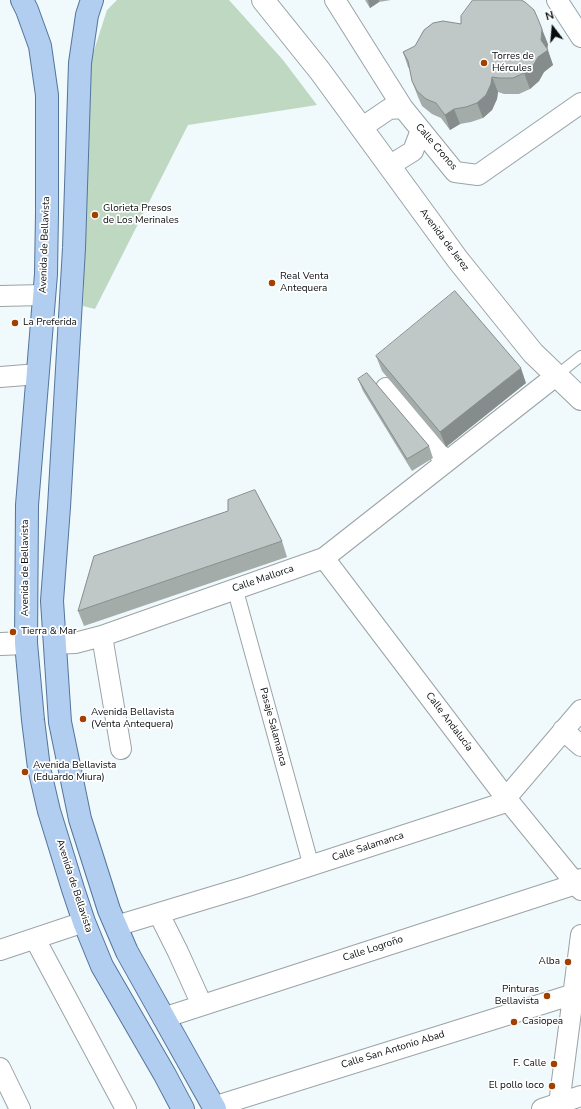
<!DOCTYPE html>
<meta charset="utf-8">
<style>
body{margin:0}
#map{position:relative;width:581px;height:1109px;overflow:hidden;background:#f0f9fc;font-family:"Nunito Sans",sans-serif}
canvas{display:block}
.north{position:absolute;left:533px;top:8px;width:40px;height:40px;-webkit-text-stroke:3px #fff;paint-order:stroke;rotate:344deg;font-size:11px;font-weight:700;line-height:16px;text-align:center;color:#090c0d}
.north::after{content:'';display:block;margin:auto;width:14px;height:18px;background:#090c0d;clip-path:polygon(50% 0,100% 100%,50% 72%,0 100%)}
</style>
<div id="map">
<canvas width="581" height="1109"></canvas>
<div class="north">N</div>
</div>
<script>
const ctx = document.querySelector('canvas').getContext('2d');
ctx.lineJoin = 'round';
function fill(path, color) { ctx.fillStyle = color; ctx.fill(path, 'evenodd'); }
function strokePath(path, color, width, dash) { ctx.strokeStyle = color; ctx.lineWidth = width; ctx.lineCap = dash ? 'butt' : 'round'; ctx.setLineDash(dash || []); ctx.stroke(path); }
function label(font, color, halo, rows, align = 'center') {
  ctx.font = font + ' "Nunito Sans",sans-serif'; ctx.lineWidth = 3.5; ctx.setLineDash([]); ctx.textBaseline = 'middle'; ctx.strokeStyle = halo; ctx.fillStyle = color; for (const [text, x, y, turn = 0] of rows) {
    ctx.save(); ctx.translate(x, y); ctx.rotate((+turn || 0) * Math.PI / 180); ctx.textAlign = isNaN(turn) ? turn : align; if (halo) ctx.strokeText(text, 0, 0); ctx.fillText(text, 0, 0); ctx.restore();
  }
}
fill(new Path2D(`
 M 117,0 L 229,0 L 283,60 L 317,105 L 188,125 L 95,309 L 83,306 L 90,63 L 107,10 Z`), '#bfd8c2');
const service = new Path2D(`
 M 557,375 L 581,356`);
const pedestrian = new Path2D(`
 M 235,589 L 311,865`);
const minor = new Path2D(`
 M 335,0 L 403,108 L 455,172 L 478,175 L 581,103
 M 557,0 L 581,37
 M 361,128 L 389,109 L 403,108
 M 389,166 L 413,151 L 421,130
 M 0,296 L 44,295
 M 0,377 L 38,374
 M 386,388 L 446,462
 M 324,558 L 506,798 L 581,890
 M 102,636 L 121,749
 M 54,644 L 75,643 L 102,636 L 324,558 L 557,375
 M 563,730 L 581,746
 M 159,914 L 178,952 L 202,1005
 M 116,926 L 245,887 L 503,803 L 506,798 L 581,710
 M 35,939 L 126,1109
 M 0,950 L 84,922
 M 163,1018 L 576,884 L 581,879
 M 0,1068 L 20,1109
 M 559,1104 L 581,935
 M 213,1107 L 574,994
 M 542,1109 L 581,1096`);
const tertiary = new Path2D(`
 M 0,644 L 26,643`);
const secondary = new Path2D(`
 M 263,0 L 320,71 L 458,260 L 533,353 L 581,399`);
const primary = new Path2D(`
 M 22,0 L 27,10 L 40,46 L 47,95 L 47,213 L 46,274 L 27,505 L 26,643 L 33,720 L 39,768 L 49,811 L 73,889 L 84,922 L 102,966 L 165,1075 L 183,1109
 M 92,0 L 87,15 L 80,63 L 74,248 L 59,507 L 52,601 L 60,722 L 80,819 L 109,910 L 127,952 L 215,1109`);
strokePath(service, '#9ba3a6', 12);
strokePath(pedestrian, '#9ba3a6', 17);
strokePath(minor, '#9ba3a6', 22);
strokePath(tertiary, '#9ba3a6', 24);
strokePath(secondary, '#9ba3a6', 24);
strokePath(primary, '#54759b', 24);
strokePath(service, '#fff', 10);
strokePath(pedestrian, '#fff', 15);
strokePath(minor, '#fff', 20);
strokePath(tertiary, '#fff', 22);
strokePath(secondary, '#fff', 22);
strokePath(primary, '#b1cef1', 22);
fill(new Path2D(`
 M 365,0 L 391,0 L 379,2 L 370,8 Z
 M 548,44 L 547,49 L 553,65 L 544,72 L 539,81 L 530,89 L 519,94 L 504,94 L 498,92 L 497,99 L 492,110 L 483,118 L 471,122 L 460,124 L 450,130 L 441,118 L 432,114 L 422,106 L 418,97 L 412,81 L 410,70 L 408,67 L 403,52 Z
 M 376,356 L 526,383 L 446,447 L 382,371 Z
 M 358,379 L 429,446 L 433,458 L 412,471 L 363,391 Z
 M 282,541 L 287,557 L 84,626 L 78,611 Z`), '#a4acaa');
fill(new Path2D(`
 M 368,0 L 379,0 L 379,2 L 370,8 Z
 M 542,29 L 548,44 L 547,51 L 548,50 L 553,65 L 544,72 L 539,81 L 530,89 L 524,73 L 541,40 Z
 M 492,77 L 498,92 L 497,99 L 492,110 L 483,118 L 477,103 Z
 M 454,109 L 460,124 L 450,130 L 445,115 Z
 M 521,368 L 526,383 L 446,447 L 440,432 Z`), '#868c8b');
const building = new Path2D(`
 M 473,0 L 521,0 L 525,2 L 534,10 L 538,19 L 542,29 L 541,40 L 548,50 L 538,57 L 533,66 L 524,73 L 513,78 L 499,78 L 492,77 L 491,84 L 486,95 L 477,103 L 466,107 L 454,109 L 445,115 L 436,103 L 426,99 L 417,91 L 412,81 L 408,61 L 403,52 L 415,46 L 424,30 L 433,23 L 443,21 L 461,24 L 461,16 Z
 M 455,291 L 521,368 L 440,432 L 376,356 Z
 M 367,373 L 429,446 L 407,459 L 358,379 Z
 M 255,490 L 282,541 L 78,611 L 94,556 L 228,511 L 228,500 Z`);
fill(building, '#bfc8c6');
strokePath(building, '#868c8b', 1);
for (const [x, y, r, color] of [
 [484,63,4,"#a24000"],
 [95,215,4,"#a24000"],
 [272,283,4,"#a24000"],
 [15,323,4,"#a24000"],
 [13,632,4,"#a24000"],
 [83,719,4,"#a24000"],
 [25,772,4,"#a24000"],
 [568,962,4,"#a24000"],
 [547,996,4,"#a24000"],
 [514,1022,4,"#a24000"],
 [554,1064,4,"#a24000"],
 [552,1086,4,"#a24000"]
]) { const dot = new Path2D(); dot.arc(x, y, r, 0, 2 * Math.PI); ctx.fillStyle = color; ctx.fill(dot); strokePath(dot, '#fff', 1.5); }
label('10px', '#090c0d', '#fff', [
 ["Torres de",492,57],
 ["Hércules",492,69],
 ["Glorieta Presos",103,209],
 ["de Los Merinales",103,221],
 ["Real Venta",280,277],
 ["Antequera",280,289],
 ["La Preferida",23,323],
 ["Tierra & Mar",21,632],
 ["Avenida Bellavista",91,713],
 ["(Venta Antequera)",91,725],
 ["Avenida Bellavista",33,766],
 ["(Eduardo Miura)",33,778],
 ["Alba",560,962,"right"],
 ["Pinturas",539,990,"right"],
 ["Bellavista",539,1002,"right"],
 ["Casiopea",522,1022],
 ["F. Calle",546,1064,"right"],
 ["El pollo loco",544,1086,"right"]
], 'left');
label('10px', '#090c0d', '#fff', [
 ["Calle Cronos",436,147,49],
 ["Avenida de Jerez",444,240,53],
 ["Avenida de Bellavista",45,245,-88],
 ["Avenida de Bellavista",26,568,-90],
 ["Calle Mallorca",263,579,-19],
 ["Calle Andalucía",449,722,53],
 ["Pasaje Salamanca",273,727,75],
 ["Calle Salamanca",368,847,-18],
 ["Avenida de Bellavista",74,886,72],
 ["Calle Logroño",373,949,-18],
 ["Calle San Antonio Abad",393,1050,-17]
]);
</script>
